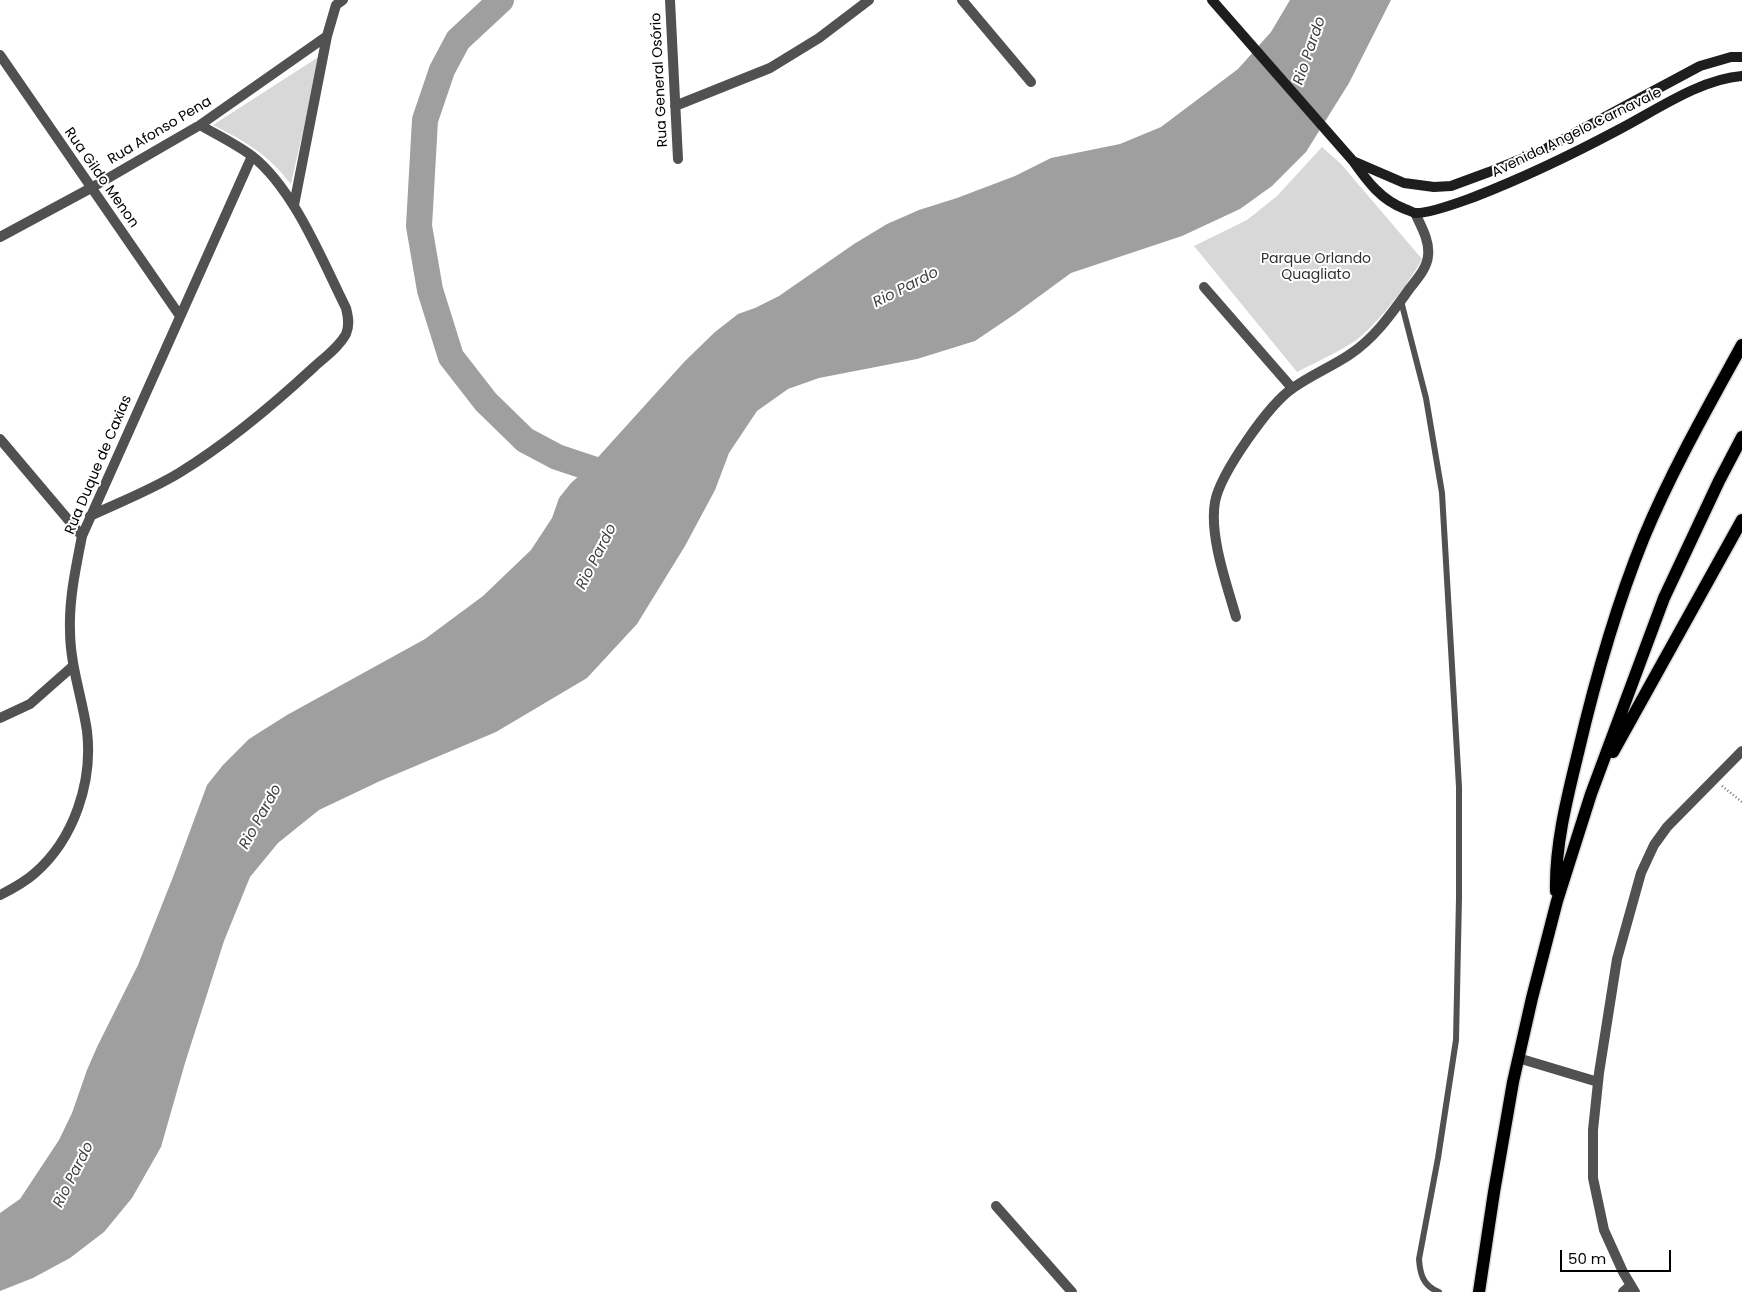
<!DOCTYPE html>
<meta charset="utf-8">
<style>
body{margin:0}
#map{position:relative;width:1742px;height:1292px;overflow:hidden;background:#fff;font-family:Poppins,sans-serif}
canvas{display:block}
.scale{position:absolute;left:1560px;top:1250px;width:111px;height:22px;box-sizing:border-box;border:2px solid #000;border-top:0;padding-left:6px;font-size:15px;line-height:18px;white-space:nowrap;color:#000;-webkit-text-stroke:4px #fff;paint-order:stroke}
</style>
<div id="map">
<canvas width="1742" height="1292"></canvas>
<div class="scale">50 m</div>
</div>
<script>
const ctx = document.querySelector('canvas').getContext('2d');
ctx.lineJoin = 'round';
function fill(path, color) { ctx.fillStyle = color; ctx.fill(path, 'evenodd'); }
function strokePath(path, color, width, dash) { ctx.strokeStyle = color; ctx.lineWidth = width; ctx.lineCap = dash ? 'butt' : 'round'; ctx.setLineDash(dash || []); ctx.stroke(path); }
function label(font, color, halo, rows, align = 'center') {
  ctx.font = font + ' Poppins,sans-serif'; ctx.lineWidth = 4; ctx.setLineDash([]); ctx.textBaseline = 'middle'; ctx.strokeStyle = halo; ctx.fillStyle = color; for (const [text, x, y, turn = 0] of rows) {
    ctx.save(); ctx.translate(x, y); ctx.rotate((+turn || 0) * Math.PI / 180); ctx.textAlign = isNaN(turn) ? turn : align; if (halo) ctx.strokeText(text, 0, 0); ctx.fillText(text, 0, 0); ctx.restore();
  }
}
fill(new Path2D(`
 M 320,56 L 291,184 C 266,153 248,143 213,125 Z
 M 1322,147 L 1341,164 L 1422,259 C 1412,280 1374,328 1355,341 C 1337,353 1316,362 1297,372 L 1194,246 L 1247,220 L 1277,196 Z`), '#d8d8d8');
fill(new Path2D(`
 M 1290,0 L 1391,0 L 1349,83 L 1306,152 L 1272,186 L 1240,209 L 1182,236 L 1071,273 L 1015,314 L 975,341 L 917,359 L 819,378 L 788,389 L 757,411 L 729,453 L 715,490 L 685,546 L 637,624 L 587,678 L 496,732 L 380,781 L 319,810 L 278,843 L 250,877 L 224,941 L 185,1063 L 161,1147 L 132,1198 L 104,1232 L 70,1258 L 33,1278 L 0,1291 L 0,1213 L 20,1199 L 59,1140 L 72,1113 L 87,1070 L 97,1047 L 138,965 L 173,877 L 207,785 L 223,765 L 249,739 L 287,715 L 425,639 L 483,596 L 531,550 L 552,518 L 559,498 L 571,483 L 590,466 L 685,361 L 715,332 L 738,314 L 755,308 L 779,296 L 854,244 L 887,224 L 919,210 L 957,198 L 1015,176 L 1051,158 L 1120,144 L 1161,127 L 1238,69 L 1271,32 Z`), '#9f9f9f');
strokePath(new Path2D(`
 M 501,0 L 458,40 L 442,70 L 425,120 L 419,226 L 430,290 L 451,357 L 486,402 L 525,440 L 557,457 L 623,479`), '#9f9f9f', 26);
const primary = new Path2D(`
 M 1613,752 L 1742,520
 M 1556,891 C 1555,845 1567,798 1578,753 C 1595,680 1616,606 1644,537 C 1672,470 1708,407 1742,345
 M 1479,1292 L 1494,1192 L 1513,1082 L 1532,998 L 1557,901 L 1591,794 L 1664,598 L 1719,481 L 1742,437`);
strokePath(primary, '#dbdbdb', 15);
strokePath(new Path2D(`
 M 1722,786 L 1742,802`), '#737373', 2.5, [1, 2.5]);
strokePath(new Path2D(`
 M 1401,301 L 1426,398 L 1442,493 L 1459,787 L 1459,898 L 1456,1040 L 1438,1158 L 1419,1259 C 1420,1274 1423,1286 1439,1292`), '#515151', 6);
strokePath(new Path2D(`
 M 670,0 L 678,159
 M 962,0 L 1031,82
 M 0,55 L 180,316
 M 675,106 L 770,68 L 819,38 L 869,0
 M 294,205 L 327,36 L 336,5 L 343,0
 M 0,237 L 91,188 L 200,125 L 327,36
 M 1204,287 L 1292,388
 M 0,439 L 82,536
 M 90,516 C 120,502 151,490 179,473 C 228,443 273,405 314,367 C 325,357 339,347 346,334 C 350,325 348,316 346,308 C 322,260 294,189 252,156 C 236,144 217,135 200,125
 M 1236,617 C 1227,585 1209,536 1215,502 C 1220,474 1269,404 1293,388 C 1311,375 1331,367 1349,355 C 1375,338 1392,313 1410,288 C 1417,279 1427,268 1428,256 C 1430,241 1421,226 1415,213
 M 0,718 L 30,704 L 72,667
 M 0,895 C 12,889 25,882 35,873 C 74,839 93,782 87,731 C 82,697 70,665 70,630 C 69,598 76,567 82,536 L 252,156
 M 1518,1058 L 1598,1082
 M 996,1206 L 1072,1292
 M 1623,1292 L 1631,1285
 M 1635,1292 L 1623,1272 L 1604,1230 L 1593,1178 L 1593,1130 L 1599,1073 L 1617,959 L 1641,873 L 1654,845 L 1667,827 L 1742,751`), '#515151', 10);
strokePath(new Path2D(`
 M 1212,0 L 1353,161 C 1367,181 1381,200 1405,209 C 1408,210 1412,212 1415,213 C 1429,214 1460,202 1474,197 C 1523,178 1571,155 1618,130 C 1655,111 1700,79 1742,76
 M 1353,161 L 1404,183 L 1434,187 L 1451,186 L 1489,172 L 1547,148 L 1700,66 L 1731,57 L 1742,57`), '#1e1e1e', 10);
strokePath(primary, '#000', 12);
label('14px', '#000', '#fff', [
 ["Rua General Osório",660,80,-93],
 ["Rua Afonso Pena",160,131,-31],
 ["Avenida Angelo Carnavale",1577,133,-26],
 ["Rua Gildo Menon",101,178,55],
 ["Rua Duque de Caxias",99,465,-67]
]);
label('14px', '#2f2f2f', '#fff', [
 ["Parque Orlando",1316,259],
 ["Quagliato",1316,275]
]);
label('italic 15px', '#404040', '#fff', [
 ["Rio Pardo",1310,51,-71],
 ["Rio Pardo",906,288,-27],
 ["Rio Pardo",597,557,-63],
 ["Rio Pardo",261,817,-61],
 ["Rio Pardo",74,1175,-63]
]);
</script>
